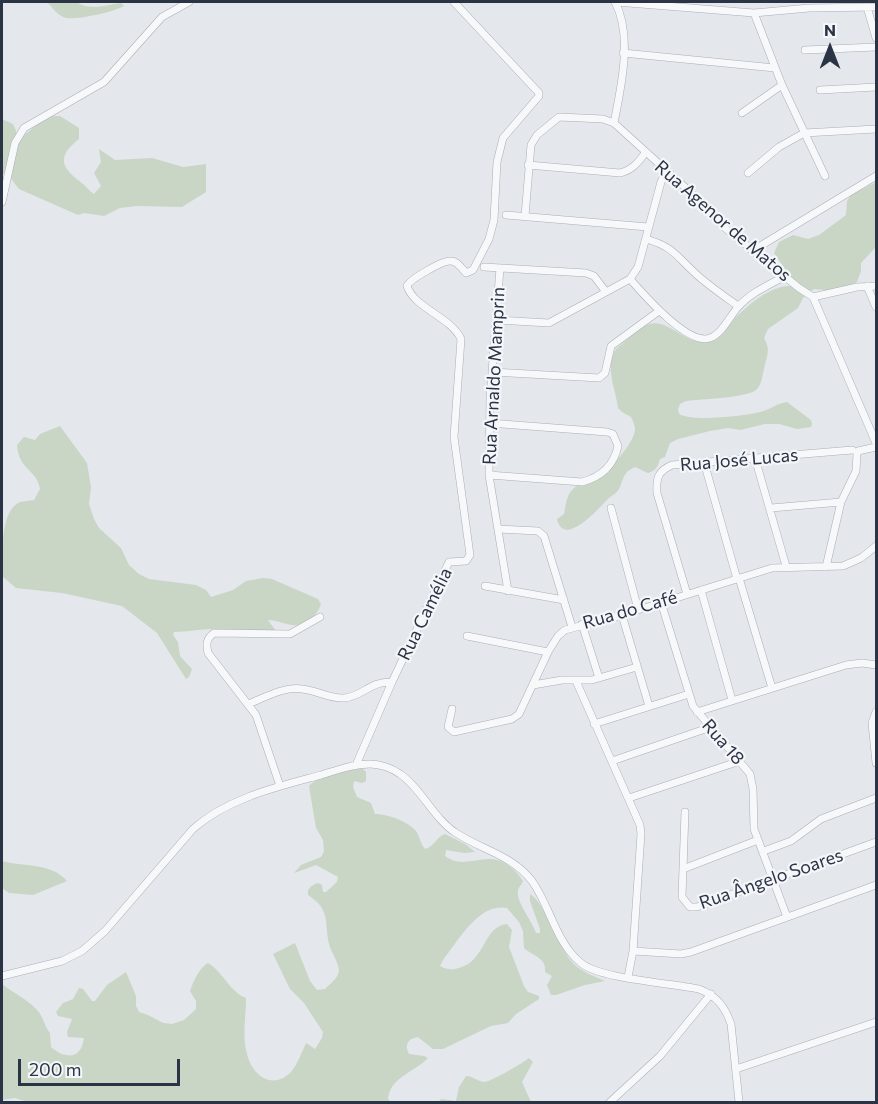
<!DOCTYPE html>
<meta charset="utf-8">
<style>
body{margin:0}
#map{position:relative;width:878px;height:1104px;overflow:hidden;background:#e4e7ec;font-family:Commissioner,sans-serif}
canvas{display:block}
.frame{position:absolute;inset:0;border:3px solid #2b3445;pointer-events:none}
.north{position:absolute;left:800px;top:18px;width:60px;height:60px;-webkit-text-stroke:4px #f4f6f9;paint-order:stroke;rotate:0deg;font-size:16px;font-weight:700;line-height:24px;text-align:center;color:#2b3445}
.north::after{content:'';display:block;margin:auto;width:21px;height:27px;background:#2b3445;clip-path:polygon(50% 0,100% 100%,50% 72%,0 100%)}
.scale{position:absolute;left:18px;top:1059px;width:162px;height:27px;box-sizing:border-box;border:3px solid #2b3445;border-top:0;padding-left:8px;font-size:18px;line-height:21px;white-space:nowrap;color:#2b3445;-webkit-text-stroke:4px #f4f6f9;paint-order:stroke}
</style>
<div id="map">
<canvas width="878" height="1104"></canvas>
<div class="frame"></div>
<div class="north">N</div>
<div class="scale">200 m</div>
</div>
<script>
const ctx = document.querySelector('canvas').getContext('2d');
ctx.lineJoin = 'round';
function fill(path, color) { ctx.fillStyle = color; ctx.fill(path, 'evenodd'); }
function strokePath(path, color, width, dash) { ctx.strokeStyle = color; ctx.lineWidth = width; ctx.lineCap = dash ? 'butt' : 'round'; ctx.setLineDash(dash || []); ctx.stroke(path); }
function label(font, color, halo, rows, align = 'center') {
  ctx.font = font + ' Commissioner,sans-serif'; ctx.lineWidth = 4.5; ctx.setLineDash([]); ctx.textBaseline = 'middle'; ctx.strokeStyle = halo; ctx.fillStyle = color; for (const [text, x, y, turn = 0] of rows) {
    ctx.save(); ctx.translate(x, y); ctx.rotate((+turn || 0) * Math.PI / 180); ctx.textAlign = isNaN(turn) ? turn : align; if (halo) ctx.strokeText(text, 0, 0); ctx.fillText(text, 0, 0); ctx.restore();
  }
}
fill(new Path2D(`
 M 47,2 L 77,2 C 88,11 107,5 121,3 L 124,6 C 114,12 77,20 66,18 C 58,16 52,7 47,2 Z
 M 52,116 L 60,116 L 79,128 L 79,139 C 55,158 62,168 83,184 C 87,187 89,191 94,194 L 101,186 L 94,173 L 101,162 L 99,149 L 115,160 L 152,158 L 183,167 L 206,164 L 206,192 L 182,207 L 137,206 L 120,208 L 104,216 L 84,213 L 78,215 L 19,189 L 9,176 L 2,173 L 2,119 L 13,124 L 16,131 L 16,142 L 41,121 Z
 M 876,182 L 876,247 L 861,263 L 861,271 L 857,282 L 837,291 L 814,289 L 803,298 L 798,308 L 768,329 L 764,338 C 771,350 767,356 764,369 C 762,376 762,385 756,390 C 746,398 701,399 686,401 L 680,404 L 678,409 L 679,414 C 692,422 745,416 760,412 C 770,410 777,403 787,402 L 811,420 L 812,424 L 811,427 L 797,429 L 779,424 L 765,424 L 740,430 L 728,428 L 710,431 L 678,439 L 670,443 L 665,457 L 660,459 C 658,467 655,471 648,473 L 635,467 C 632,469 630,469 627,472 C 622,478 622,483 619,489 C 617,493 611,496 608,499 C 600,507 564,549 557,519 L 564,514 C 566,506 566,495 573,489 C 579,483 588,483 594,479 C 608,471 633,446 635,430 C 635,425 633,421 631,417 L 622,412 L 618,408 C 616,390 604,365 616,349 C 620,345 626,341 630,337 C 636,332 641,326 649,324 C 671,318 692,353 713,339 C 719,335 724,328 730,323 C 745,308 769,285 791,286 L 794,282 L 774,253 L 779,242 L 793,235 L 808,239 L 819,235 L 846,215 L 847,201 L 851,195 Z
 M 60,426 L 87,463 L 91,487 L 89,504 L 94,519 L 99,528 L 121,548 L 129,565 L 139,574 L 149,579 L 196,585 L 206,590 L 211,597 L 233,590 L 246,581 L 263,578 L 272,579 L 318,599 L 321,604 C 318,615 305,627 292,625 C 284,624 277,620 268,620 L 276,631 C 253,633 235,629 213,629 C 200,629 187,632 174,632 L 173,635 L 178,642 L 180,656 L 192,669 L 189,677 L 186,679 L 157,633 L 122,606 L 62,593 L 16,588 L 2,576 C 2,555 0,510 20,502 C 24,501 30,501 34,500 L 40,489 C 37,469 19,471 17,445 L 24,437 L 35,440 L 40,434 Z
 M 362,768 L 366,772 L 366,781 L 362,783 L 354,781 L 353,787 L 357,797 L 371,803 L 375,814 C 387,814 408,821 416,831 C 420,837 420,843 425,849 C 434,847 436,837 445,834 L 465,844 L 475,852 L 464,853 L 446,850 L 445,856 C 470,875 494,838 523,881 C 522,884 519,887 518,890 C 515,901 533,922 536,933 L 540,933 L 540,929 L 530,901 L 530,894 C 546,904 557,945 572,962 C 581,972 594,976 605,981 L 585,985 L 556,995 L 551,995 L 547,985 L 552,976 L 545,972 C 547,958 533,956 524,948 L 523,931 L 519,922 L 507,908 C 479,902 458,941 443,960 L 440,966 C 447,970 452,970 459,968 C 486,961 483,926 507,924 L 512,930 L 509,947 L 524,986 L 528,992 L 539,996 L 539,999 L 516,1014 L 508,1023 L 491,1026 L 443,1049 L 433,1049 L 418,1037 C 408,1039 404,1044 409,1054 L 424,1056 L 428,1058 C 415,1072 390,1077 388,1099 L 391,1102 L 28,1102 L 15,1098 L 2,1100 L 2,984 C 13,993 29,1000 38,1011 C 44,1018 44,1026 50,1033 L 51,1047 C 65,1059 81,1060 84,1038 L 68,1037 L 67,1032 L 72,1019 L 58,1016 L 56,1012 L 63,1003 L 73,999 L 79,988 L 83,989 L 92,1001 L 95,1001 L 107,985 L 126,972 L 136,996 L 136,1006 L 139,1012 L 148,1015 L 163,1023 L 172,1024 L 184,1020 L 196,1009 L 196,1001 L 190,991 C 193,982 199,968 208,963 C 223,972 230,992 246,998 C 246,1016 242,1037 247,1054 C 252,1075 272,1091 291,1072 C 297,1065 302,1052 306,1043 L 315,1049 L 322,1038 L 323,1032 L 304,1003 L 290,989 L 273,954 L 295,943 L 310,981 L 317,990 L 325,989 C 330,984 338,978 339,971 C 339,963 331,952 329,944 C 324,921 331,910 308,895 C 307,888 312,885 318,883 L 322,885 L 323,892 L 326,892 L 337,882 L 338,877 L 316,865 L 294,873 L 301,865 L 321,857 L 324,851 L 323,840 L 316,828 L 309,786 C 320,773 346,772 362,768 Z
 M 2,861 C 23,867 51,862 67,881 L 33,895 L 9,893 L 2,888 Z
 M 529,1058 L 533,1062 L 522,1082 L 531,1102 L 439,1101 L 441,1099 L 456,1101 L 459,1087 L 466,1076 C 473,1076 478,1082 485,1082 C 492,1081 523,1063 529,1058 Z`), '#c9d6c5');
const minor = new Path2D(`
 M 616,2 L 754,13 L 809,8 L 876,7
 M 867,7 L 876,38
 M 754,13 L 782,85 L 825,176
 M 805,50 L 876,47
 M 623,53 L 775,68
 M 820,90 L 876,87
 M 742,113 L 782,85
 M 614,123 C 621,87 633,36 615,2
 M 528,165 L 620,173 C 632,170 638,163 645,153
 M 748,173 L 779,147 L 804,133 L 876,129
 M 2,202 L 15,143 L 24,128 L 104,82 L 162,17 L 189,2
 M 506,215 L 648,227
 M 525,216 L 531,145 L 537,135 L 559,117 L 603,119 L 614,123 L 688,190 L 725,228 L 799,288 L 813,297 L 857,287 L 876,286
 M 646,239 C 674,247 676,256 696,274 C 709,286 724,296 738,306
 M 752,251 L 876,176
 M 484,267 L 586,273 L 594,276 L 606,292
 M 500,268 L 490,399 L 489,475 L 508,591
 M 630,279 C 644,295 688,346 710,338 C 722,334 730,316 738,307 C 750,293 769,285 785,276
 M 867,286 L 876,307
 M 813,297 L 876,443
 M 497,320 L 549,323 L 630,279 L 638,267 L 661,182 L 666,171
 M 493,372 L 599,378 L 605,373 L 611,346 L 659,311
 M 489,423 L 607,432 L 613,434 L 618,446 C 614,465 601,477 582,482 L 489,475
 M 858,451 L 876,447
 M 755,458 L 786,566
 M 704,462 L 737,579
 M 611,508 L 638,609
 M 771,508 L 841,502
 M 498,529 L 538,531 L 544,536 L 572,627
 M 826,567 L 841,502 L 856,471 L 857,454
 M 739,578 L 772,688
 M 485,586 L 564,600
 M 701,590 L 732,700
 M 687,594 L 657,493 C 656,478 658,471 672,465 L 852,450
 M 661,602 L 693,706 L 750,774 L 753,789 L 754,829 L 787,917
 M 622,615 L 649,706
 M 582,624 L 599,678
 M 467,636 L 548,652
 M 576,681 L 640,825 L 641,834 L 633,951 L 628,977
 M 533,685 L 562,680 L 592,680 L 637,667
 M 248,704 C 264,698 284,686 302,689 C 316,690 329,699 344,698 C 362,697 370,681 392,682
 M 452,709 L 448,727 L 454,732 L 512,719 L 519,714 L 548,652 L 558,636 L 565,630 L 622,615 L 772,568 L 843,566 L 861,558 L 876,546
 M 697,712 L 846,665 L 862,663 L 876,665
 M 876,712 L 872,723 L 876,763
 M 594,724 L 689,694
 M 612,761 L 711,727
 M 356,765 L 392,682 L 449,562 L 466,561 L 470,555 L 454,437 L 461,339 C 451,317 414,308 407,286 C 410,279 442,261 450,261 C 457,260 462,269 466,273 L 473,270 L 489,239 L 494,220 L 497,162 L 503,138 L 539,96 L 539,93 L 454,2
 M 280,786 L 256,715 L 208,653 C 206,644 206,639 214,633 L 290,634 L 320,617
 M 629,798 L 740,761
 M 685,812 L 682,897 L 690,907 L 697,907 L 876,842
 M 764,851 L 791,841 L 821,819 L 876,798
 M 683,869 L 758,840
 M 633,951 L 681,954 L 691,952 L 876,885
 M 2,976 L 62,961 L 82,951 L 105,931 L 193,829 C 228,798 277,787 321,775 C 337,770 353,764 370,764 C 380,764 392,768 400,774 C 421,788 433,818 456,833 C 482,850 512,855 532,881 C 550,906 556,943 581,963 C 600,979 671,983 699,989 C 717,996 725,1007 731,1024 L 739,1102
 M 736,1069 L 876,1022
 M 610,1102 L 660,1056 L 711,994`);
strokePath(minor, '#a9aeb7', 8);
strokePath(minor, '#f7f8fa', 7);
label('18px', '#2b3445', '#f4f6f9', [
 ["Rua Agenor de Matos",723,221,41],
 ["Rua Arnaldo Mamprin",494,376,-87],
 ["Rua José Lucas",739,460,-5],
 ["Rua do Café",630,610,-16],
 ["Rua Camélia",425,614,-64],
 ["Rua 18",723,742,49],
 ["Rua Ângelo Soares",771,879,-19]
]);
</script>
